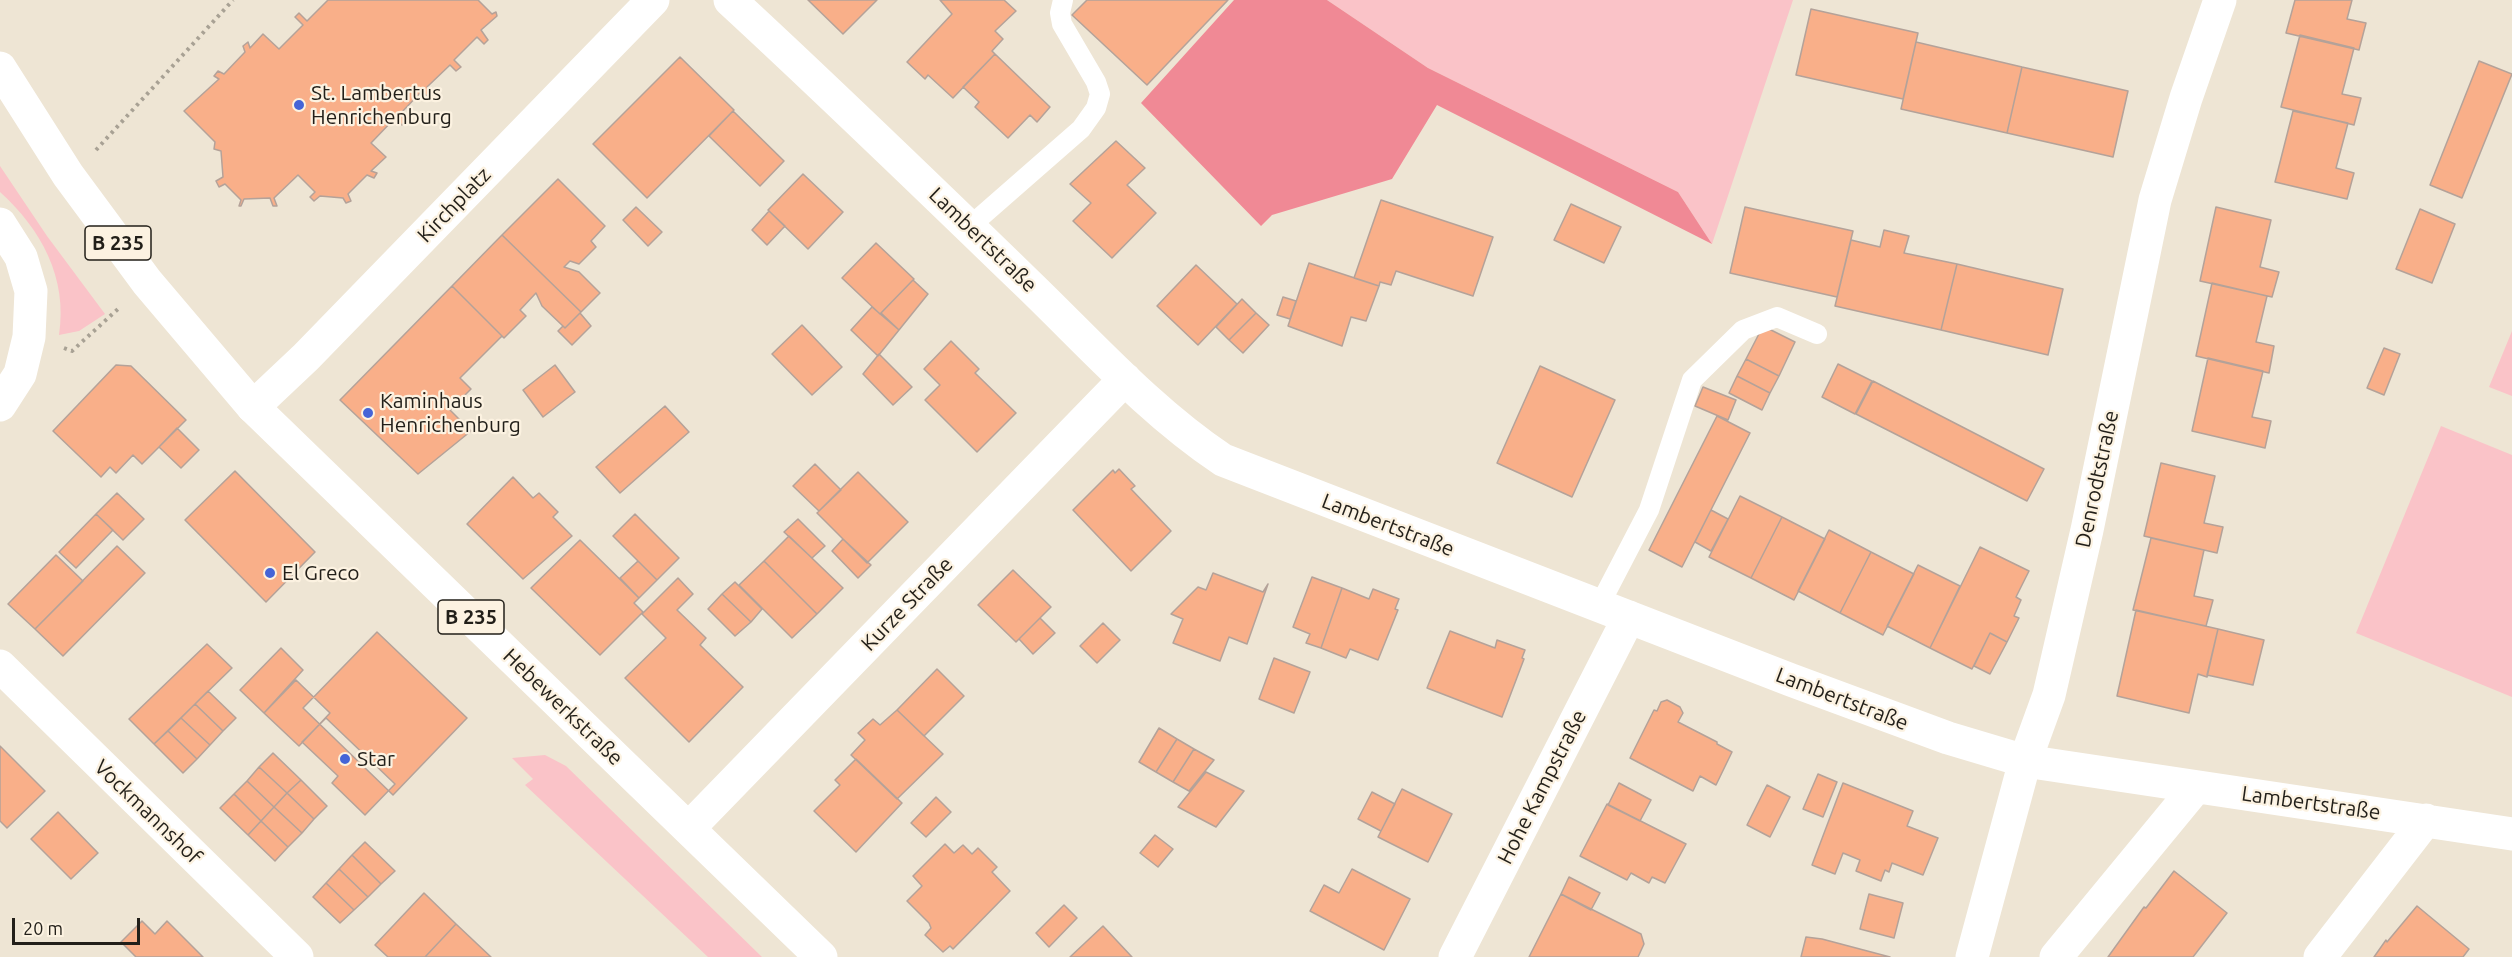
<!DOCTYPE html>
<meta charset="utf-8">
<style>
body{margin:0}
#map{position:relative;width:2512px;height:957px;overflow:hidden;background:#eee5d4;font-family:Ubuntu,sans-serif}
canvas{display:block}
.scale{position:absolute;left:12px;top:918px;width:128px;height:27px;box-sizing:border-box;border:3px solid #221f19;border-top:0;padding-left:8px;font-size:18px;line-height:21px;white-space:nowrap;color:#221f19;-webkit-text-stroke:4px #fcf2e1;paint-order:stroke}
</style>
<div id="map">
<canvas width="2512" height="957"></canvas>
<div class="scale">20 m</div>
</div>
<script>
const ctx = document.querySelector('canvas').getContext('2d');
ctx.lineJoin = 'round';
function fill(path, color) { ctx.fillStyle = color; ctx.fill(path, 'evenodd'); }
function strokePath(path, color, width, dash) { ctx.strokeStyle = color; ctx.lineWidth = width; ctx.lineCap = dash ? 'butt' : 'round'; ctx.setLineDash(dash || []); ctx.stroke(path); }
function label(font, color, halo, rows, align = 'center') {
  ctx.font = font + ' Ubuntu,sans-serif'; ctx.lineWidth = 4.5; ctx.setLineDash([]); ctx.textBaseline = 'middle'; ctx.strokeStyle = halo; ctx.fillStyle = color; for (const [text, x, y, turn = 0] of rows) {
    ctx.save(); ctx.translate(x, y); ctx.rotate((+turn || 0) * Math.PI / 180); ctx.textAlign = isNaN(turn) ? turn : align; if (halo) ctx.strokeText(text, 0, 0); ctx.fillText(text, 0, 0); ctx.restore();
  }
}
fill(new Path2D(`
 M 1327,0 L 1793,0 L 1712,244 L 1678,192 L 1428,68 Z
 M 0,166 L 47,236 L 105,314 L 79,331 L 59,335 C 68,278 41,229 0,192 Z
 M 2512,331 L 2512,396 L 2489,387 Z
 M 2441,426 L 2512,455 L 2512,697 L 2356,633 Z
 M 545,755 L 566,766 L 762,957 L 708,957 L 525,785 L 533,779 L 512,758 Z`), '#fac3c8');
fill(new Path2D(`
 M 1234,0 L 1327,0 L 1428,68 L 1678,192 L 1712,244 L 1437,105 L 1392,179 L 1272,215 L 1261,226 L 1141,103 Z`), '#f08995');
const building = new Path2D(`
 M 328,0 L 478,0 L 492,14 L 496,12 L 497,16 L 481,30 L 488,40 L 484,44 L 477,37 L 454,60 L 461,67 L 456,71 L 450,65 L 427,87 L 434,93 L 429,98 L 422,91 L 400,114 L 406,121 L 402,125 L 395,118 L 371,143 L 386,157 L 371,171 L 377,173 L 374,178 L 367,175 L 348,194 L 351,201 L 346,203 L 343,198 L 320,196 L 314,201 L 310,197 L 315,192 L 298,175 L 274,198 L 277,206 L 273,206 L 270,198 L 244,199 L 241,206 L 239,206 L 241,200 L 225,184 L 219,187 L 216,181 L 223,177 L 221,151 L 214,149 L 215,142 L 184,111 L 219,79 L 214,76 L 218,71 L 224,74 L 245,52 L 243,46 L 248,42 L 250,48 L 263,34 L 279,49 L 303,25 L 295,17 L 299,13 L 307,21 Z
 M 808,0 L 877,0 L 843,34 Z
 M 940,0 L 1004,0 L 1016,11 L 995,31 L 1003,39 L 992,51 L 995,54 L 953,98 L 928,75 L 925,79 L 907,62 L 952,14 Z
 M 1087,0 L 1228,0 L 1147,85 L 1072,15 Z
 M 2295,0 L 2352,0 L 2347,19 L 2366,23 L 2359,50 L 2286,33 Z
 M 1811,9 L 1918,33 L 1903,99 L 1796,75 Z
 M 2300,35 L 2354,48 L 2342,94 L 2361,98 L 2354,125 L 2281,107 Z
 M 1916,42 L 2022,67 L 2007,133 L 1901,109 Z
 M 995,54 L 1050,107 L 1037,122 L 1030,115 L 1008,138 L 975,107 L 979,102 L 963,87 Z
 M 680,57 L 734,110 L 647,198 L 593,144 Z
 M 2479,61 L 2512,74 L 2462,198 L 2430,185 Z
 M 2022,67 L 2128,91 L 2113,157 L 2007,133 Z
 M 733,111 L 784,161 L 760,186 L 709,136 Z
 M 2293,111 L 2348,123 L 2336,168 L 2354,173 L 2347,199 L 2275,182 Z
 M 1116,141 L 1145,168 L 1127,185 L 1156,213 L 1112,258 L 1073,221 L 1091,203 L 1070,184 Z
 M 803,174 L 843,212 L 808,249 L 768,210 Z
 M 558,179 L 605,226 L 591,241 L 596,247 L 579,264 L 570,261 L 564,267 L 579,272 L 600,293 L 581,312 L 502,235 Z
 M 1381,200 L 1493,237 L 1473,296 L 1396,271 L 1391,285 L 1380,282 L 1379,286 L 1354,278 Z
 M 1571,204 L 1621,227 L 1604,263 L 1554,240 Z
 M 636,207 L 662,232 L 648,246 L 623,220 Z
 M 1745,207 L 1853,231 L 1837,297 L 1730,273 Z
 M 2216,207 L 2271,220 L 2260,267 L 2279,272 L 2272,297 L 2200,281 Z
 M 2420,209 L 2455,224 L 2432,283 L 2396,269 Z
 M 769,211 L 785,226 L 767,245 L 752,230 Z
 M 1884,230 L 1909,236 L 1904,253 L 1957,264 L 1941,330 L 1835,306 L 1851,240 L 1880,247 Z
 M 502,235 L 581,312 L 565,328 L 542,306 L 536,293 L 520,310 L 526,316 L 504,338 L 452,286 Z
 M 876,243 L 914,279 L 880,314 L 842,278 Z
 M 1309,263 L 1379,286 L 1366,321 L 1351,317 L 1342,346 L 1288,326 Z
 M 1957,264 L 2063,289 L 2048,355 L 1941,330 Z
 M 1196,265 L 1237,304 L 1198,345 L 1157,306 Z
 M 913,280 L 928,294 L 899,330 L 881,313 Z
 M 2212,283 L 2267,296 L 2256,342 L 2274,346 L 2269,373 L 2196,356 Z
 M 452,286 L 502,336 L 460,378 L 471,389 L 450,410 L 471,431 L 418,474 L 340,400 Z
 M 1283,297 L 1296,301 L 1290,319 L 1277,315 Z
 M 1242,299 L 1256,313 L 1229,340 L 1216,327 Z
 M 872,307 L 899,330 L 878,356 L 851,330 Z
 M 580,313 L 591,326 L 572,345 L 558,331 L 563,326 L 565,328 Z
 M 1256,313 L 1269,325 L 1243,353 L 1229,340 Z
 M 802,325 L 842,367 L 812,395 L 772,354 Z
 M 1763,326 L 1795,342 L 1779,376 L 1746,359 Z
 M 951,341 L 979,369 L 975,373 L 1016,413 L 977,452 L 925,400 L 940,385 L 924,369 Z
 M 2384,348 L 2400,354 L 2384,395 L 2367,388 Z
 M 879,354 L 912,387 L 893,405 L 863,374 Z
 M 2208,358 L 2263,371 L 2252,417 L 2271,421 L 2265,448 L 2192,431 Z
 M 1746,359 L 1779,376 L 1770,393 L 1737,376 Z
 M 1838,364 L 1872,381 L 1855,414 L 1822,397 Z
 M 116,365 L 131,366 L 186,420 L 142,464 L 133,455 L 116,473 L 110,467 L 101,477 L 53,431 Z
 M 555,365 L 575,392 L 543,417 L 523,390 Z
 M 1540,366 L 1615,400 L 1572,497 L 1497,463 Z
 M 1737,376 L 1770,393 L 1762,410 L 1729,393 Z
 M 1873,381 L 2044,469 L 2027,501 L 1856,414 Z
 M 1703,387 L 1736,400 L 1728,420 L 1695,406 Z
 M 665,406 L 689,432 L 620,493 L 596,467 Z
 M 1717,416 L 1750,433 L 1682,567 L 1649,550 Z
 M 177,428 L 199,450 L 181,468 L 159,447 Z
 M 2161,463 L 2215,476 L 2204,523 L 2223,527 L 2217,553 L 2144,536 Z
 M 815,464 L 841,490 L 819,511 L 793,486 Z
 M 1119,469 L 1135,486 L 1131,489 L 1171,531 L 1131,571 L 1073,510 L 1113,470 L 1115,473 Z
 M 235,471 L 315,552 L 266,602 L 185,520 Z
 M 858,472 L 908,522 L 867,563 L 817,513 Z
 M 513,477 L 533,498 L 539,493 L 558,512 L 553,517 L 572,536 L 523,579 L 467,524 Z
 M 117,493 L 144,519 L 123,540 L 96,514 Z
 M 1740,496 L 1782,517 L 1751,578 L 1709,557 Z
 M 1711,510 L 1728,519 L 1711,551 L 1695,542 Z
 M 96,514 L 113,530 L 76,568 L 59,552 Z
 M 635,514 L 679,558 L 657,580 L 613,536 Z
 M 1782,517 L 1825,539 L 1794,600 L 1751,578 Z
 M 798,519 L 825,546 L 812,558 L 784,532 Z
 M 1829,530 L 1871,552 L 1840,613 L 1798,591 Z
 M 789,536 L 843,588 L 817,614 L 764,561 Z
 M 2151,538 L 2204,550 L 2194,596 L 2213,600 L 2206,626 L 2133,610 Z
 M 843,539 L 871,565 L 858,578 L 832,551 Z
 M 580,540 L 639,598 L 634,603 L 643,612 L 600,655 L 531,588 Z
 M 117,546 L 145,573 L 63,656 L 35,629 Z
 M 1980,547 L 2029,571 L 2016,597 L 2021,600 L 2014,616 L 2019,618 L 2007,642 L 1990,633 L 1972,669 L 1930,648 Z
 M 1871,552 L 1914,574 L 1883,635 L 1840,613 Z
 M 56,555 L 83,581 L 35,629 L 8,604 Z
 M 638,561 L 657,580 L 639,598 L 620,578 Z
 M 764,561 L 817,614 L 792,638 L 739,585 Z
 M 1918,565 L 1960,586 L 1930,648 L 1887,626 Z
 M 1013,570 L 1051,607 L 1016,642 L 978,605 Z
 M 1213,573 L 1263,592 L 1268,584 L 1247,644 L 1229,637 L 1220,661 L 1173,643 L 1183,619 L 1171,614 L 1198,587 L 1206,590 Z
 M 1312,577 L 1342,588 L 1321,648 L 1306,643 L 1310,634 L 1293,627 Z
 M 678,578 L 693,594 L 677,610 L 706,638 L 700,645 L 743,687 L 689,742 L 625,678 L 666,638 L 642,614 Z
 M 735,582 L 762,609 L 751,622 L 722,594 Z
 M 1342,588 L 1369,599 L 1373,589 L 1399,599 L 1395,609 L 1398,610 L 1378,660 L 1350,649 L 1346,658 L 1321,648 Z
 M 722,594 L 751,622 L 735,636 L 708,609 Z
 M 2136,610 L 2218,629 L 2207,677 L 2198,674 L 2189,713 L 2117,696 Z
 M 1040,618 L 1055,633 L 1033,654 L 1019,639 Z
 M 1103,623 L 1120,640 L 1097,663 L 1080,646 Z
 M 2218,629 L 2264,640 L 2253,685 L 2207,675 Z
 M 1450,631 L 1495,648 L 1497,640 L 1525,650 L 1522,658 L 1524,659 L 1502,717 L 1427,688 Z
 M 377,632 L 467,718 L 393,795 L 303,708 Z
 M 1990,633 L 2007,642 L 1990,674 L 1974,666 Z
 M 207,644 L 232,668 L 154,744 L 129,719 Z
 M 281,648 L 303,670 L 264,713 L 240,690 Z
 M 1274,658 L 1310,672 L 1294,713 L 1259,699 Z
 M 937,669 L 964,696 L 924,736 L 897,710 Z
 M 296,680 L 330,713 L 299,746 L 264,713 Z
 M 208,691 L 236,718 L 223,731 L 195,704 Z
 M 1667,700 L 1680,707 L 1683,713 L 1678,722 L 1717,742 L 1717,744 L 1732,752 L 1716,785 L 1700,776 L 1693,791 L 1630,758 L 1654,710 L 1657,711 L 1661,702 Z
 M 195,704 L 223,731 L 210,745 L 181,718 Z
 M 897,710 L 943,754 L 897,799 L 851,755 L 865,740 L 858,733 L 873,719 L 880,725 Z
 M 181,718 L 210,745 L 197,759 L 168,731 Z
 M 326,718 L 395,784 L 365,815 L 332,783 L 338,776 L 302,742 Z
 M 1159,728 L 1177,739 L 1156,772 L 1139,762 Z
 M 168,731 L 197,759 L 183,773 L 154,744 Z
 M 1177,739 L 1194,749 L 1173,782 L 1156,772 Z
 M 0,746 L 45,791 L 7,828 L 0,821 Z
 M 1194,749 L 1214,760 L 1189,791 L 1173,782 Z
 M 273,753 L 301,780 L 287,793 L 259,767 Z
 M 856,759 L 902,803 L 856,852 L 814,811 L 840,785 L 835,780 Z
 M 259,767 L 287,793 L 274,807 L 247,781 Z
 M 1206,772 L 1244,791 L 1216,827 L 1178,807 Z
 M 1818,774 L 1837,782 L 1823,817 L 1803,809 Z
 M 301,780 L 327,806 L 314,819 L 287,793 Z
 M 247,781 L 274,807 L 261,821 L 234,794 Z
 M 1619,783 L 1651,800 L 1640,821 L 1608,805 Z
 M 1843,783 L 1913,811 L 1907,826 L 1938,838 L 1923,875 L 1892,863 L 1889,872 L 1885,870 L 1881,881 L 1856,871 L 1860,860 L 1843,853 L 1835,874 L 1812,865 Z
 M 1767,785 L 1790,797 L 1770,837 L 1747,825 Z
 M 1402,789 L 1452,814 L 1428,862 L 1378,837 Z
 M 1372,792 L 1395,804 L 1381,831 L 1358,819 Z
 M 287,793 L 314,819 L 302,833 L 274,807 Z
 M 234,794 L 261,821 L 248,835 L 220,808 Z
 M 936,797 L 951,812 L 926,837 L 911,823 Z
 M 1607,804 L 1686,844 L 1665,883 L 1652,877 L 1649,883 L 1631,873 L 1627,880 L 1580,856 Z
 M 274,807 L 302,833 L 288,847 L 261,821 Z
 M 58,812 L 98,853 L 71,879 L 31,839 Z
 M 261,821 L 288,847 L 275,861 L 248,835 Z
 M 1155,835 L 1173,849 L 1158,867 L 1140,853 Z
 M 365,842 L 395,871 L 381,884 L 352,855 Z
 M 945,844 L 954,853 L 963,845 L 972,854 L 978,848 L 997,867 L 992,872 L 1010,891 L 953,949 L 950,946 L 943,952 L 925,935 L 931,928 L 929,923 L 907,901 L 922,886 L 913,876 Z
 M 352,855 L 381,884 L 368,897 L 339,869 Z
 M 339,869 L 368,897 L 354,910 L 326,883 Z
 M 1352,869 L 1410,899 L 1384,950 L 1310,911 L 1324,885 L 1339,893 Z
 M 2174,871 L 2227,913 L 2193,957 L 2108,957 L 2144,907 L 2146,908 Z
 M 1569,877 L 1600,893 L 1591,910 L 1561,894 Z
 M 326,883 L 354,910 L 340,923 L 313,897 Z
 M 424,893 L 456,924 L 425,957 L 388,957 L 375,945 Z
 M 1561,894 L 1641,934 L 1644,944 L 1638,957 L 1529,957 Z
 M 1869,894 L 1903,903 L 1894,938 L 1860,929 Z
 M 1064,905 L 1077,918 L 1049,947 L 1036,933 Z
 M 2417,906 L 2469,949 L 2463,957 L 2374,957 L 2386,940 L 2387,942 Z
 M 142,921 L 155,934 L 167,921 L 203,957 L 136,957 L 121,942 Z
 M 456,924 L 491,957 L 425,957 Z
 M 1103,926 L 1132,957 L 1070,957 Z
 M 1806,937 L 1822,939 L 1890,957 L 1801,957 Z`);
fill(building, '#f9af89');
strokePath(building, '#b4a299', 1.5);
strokePath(new Path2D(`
 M 96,150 L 233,0
 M 64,348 L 72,351 L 118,309`), '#a8a194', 4, [3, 4.5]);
strokePath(new Path2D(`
 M 969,227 L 1081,129 L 1096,108 L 1100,94 L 1096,82 L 1062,24 L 1060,13 L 1063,0
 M 1599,606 L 1649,510 L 1692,380 L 1743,330 L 1777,317 L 1817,334`), '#fff', 20);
strokePath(new Path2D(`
 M 730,0 C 832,94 931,190 1030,286 C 1092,346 1151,412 1223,460 L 1791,680 L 1948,738 L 2025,761 L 2512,834
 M 0,224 L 21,257 L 31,291 L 29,337 L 20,374 L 0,405
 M 253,407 L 306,357 L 653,0
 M 0,666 L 297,957
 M 689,828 L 1125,379
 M 1455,957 L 1629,617
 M 1972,957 L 2025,761 L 2049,695 L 2087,530 L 2155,200 L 2186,98 L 2220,0
 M 2056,957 L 2196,787
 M 2320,957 L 2426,820`), '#fff', 33);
strokePath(new Path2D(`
 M 0,68 L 68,175 L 147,282 L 253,407 L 821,957`), '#fff', 33);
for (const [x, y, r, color] of [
 [299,105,6,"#4564d7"],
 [368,413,6,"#4564d7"],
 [270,573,6,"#4564d7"],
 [345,759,6,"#4564d7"]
]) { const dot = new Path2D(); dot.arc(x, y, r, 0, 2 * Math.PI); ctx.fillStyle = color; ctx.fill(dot); strokePath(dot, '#fcf2e1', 2); }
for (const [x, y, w] of [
 [118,243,66],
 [471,617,66]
]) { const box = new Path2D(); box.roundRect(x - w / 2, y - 17, w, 34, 4.5); ctx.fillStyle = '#fcf2e1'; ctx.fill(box); strokePath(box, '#221f19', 1.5); }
label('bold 20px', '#221f19', null, [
 ["B 235",118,243],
 ["B 235",471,617]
]);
label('21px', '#221f19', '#fcf2e1', [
 ["St. Lambertus",311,93],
 ["Henrichenburg",311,117],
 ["Kaminhaus",380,401],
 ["Henrichenburg",380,425],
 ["El Greco",282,573],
 ["Star",357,759]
], 'left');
label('21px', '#221f19', '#fcf2e1', [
 ["Kirchplatz",454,205,-46],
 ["Lambertstraße",983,240,44],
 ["Denrodtstraße",2097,479,-78],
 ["Lambertstraße",1388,525,21],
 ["Kurze Straße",907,604,-46],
 ["Lambertstraße",1842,699,21],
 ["Hebewerkstraße",563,707,44],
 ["Hohe Kampstraße",1542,787,-63],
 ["Lambertstraße",2311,803,8],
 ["Vockmannshof",148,812,44]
]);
</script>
